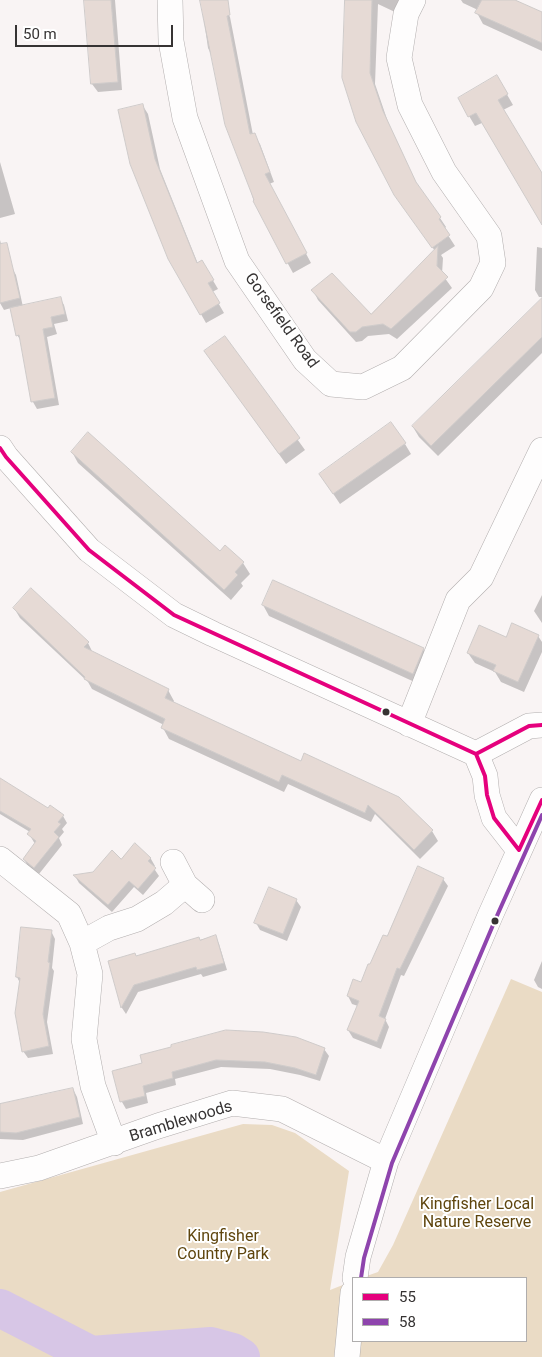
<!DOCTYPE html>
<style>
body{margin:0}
#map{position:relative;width:542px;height:1357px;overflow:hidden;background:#f9f4f4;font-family:Roboto,sans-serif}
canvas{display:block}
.legend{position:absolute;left:352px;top:1277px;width:175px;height:65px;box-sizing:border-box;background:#fff;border:1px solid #afadad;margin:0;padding:6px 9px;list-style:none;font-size:15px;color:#363333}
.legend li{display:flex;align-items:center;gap:10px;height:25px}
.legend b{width:25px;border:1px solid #afadad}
.scale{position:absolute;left:15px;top:25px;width:158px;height:22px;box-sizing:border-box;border:2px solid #363333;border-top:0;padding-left:6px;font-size:15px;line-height:18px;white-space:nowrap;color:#363333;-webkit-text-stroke:4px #fff;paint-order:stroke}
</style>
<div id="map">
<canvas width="542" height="1357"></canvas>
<ul class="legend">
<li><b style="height:6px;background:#e5007d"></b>55</li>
<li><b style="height:6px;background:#8e44ad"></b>58</li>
</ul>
<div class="scale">50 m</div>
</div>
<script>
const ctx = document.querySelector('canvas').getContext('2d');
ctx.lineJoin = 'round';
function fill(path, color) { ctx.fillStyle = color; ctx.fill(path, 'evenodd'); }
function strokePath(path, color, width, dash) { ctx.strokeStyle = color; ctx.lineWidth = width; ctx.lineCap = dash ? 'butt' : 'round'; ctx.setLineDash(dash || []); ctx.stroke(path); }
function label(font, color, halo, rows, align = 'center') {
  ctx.font = font + ' Roboto,sans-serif'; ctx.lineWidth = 4; ctx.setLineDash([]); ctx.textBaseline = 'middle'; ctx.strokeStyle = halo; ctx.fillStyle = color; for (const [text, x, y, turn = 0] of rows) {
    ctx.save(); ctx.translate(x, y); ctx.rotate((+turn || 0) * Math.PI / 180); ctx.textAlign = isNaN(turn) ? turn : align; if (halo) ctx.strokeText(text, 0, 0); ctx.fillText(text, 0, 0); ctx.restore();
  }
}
fill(new Path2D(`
 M 511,979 L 542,992 L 542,1357 L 0,1357 L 0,1192 L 243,1124 L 272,1125 L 295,1133 L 349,1171 L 330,1290 L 353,1281 L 353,1341 L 526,1341 L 526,1278 L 361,1278 L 378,1272 L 393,1245 Z`), '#eadbc5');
fill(new Path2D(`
 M 86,0 L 115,0 L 122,90 L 98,92 L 92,84 Z
 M 201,0 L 225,0 L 224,7 L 230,17 L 253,135 L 260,144 L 274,182 L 269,184 L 311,263 L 293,273 L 254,202 L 212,56 L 208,48 Z
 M 346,0 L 403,0 L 397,13 L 378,4 L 375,84 L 388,122 L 418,187 L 440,218 L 446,227 L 444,229 L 455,246 L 441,255 L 443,258 L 442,274 L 452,288 L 397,339 L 389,334 L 368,336 L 362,341 L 356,342 L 318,300 L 313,290 L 371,315 L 435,251 L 395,194 Z
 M 461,0 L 512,0 L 542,14 L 542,51 L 483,24 L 477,13 L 478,10 L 463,3 Z
 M 497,77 L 513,105 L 503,110 L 542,175 L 542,223 L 482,123 L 475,126 L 459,99 Z
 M 143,106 L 148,114 L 160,169 L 198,264 L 202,262 L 218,289 L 212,292 L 224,313 L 206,323 L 169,258 Z
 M 0,162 L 15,214 L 0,218 Z
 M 0,240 L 8,269 L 12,268 L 16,275 L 23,307 L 60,298 L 64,305 L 68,321 L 54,324 L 57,334 L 47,337 L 59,405 L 37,409 L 33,402 L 22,342 L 17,335 L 11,308 L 4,310 L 0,303 Z
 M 537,247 L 542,248 L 542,297 L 539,297 L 535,290 Z
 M 542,314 L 542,353 L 438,456 L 419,437 L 413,427 Z
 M 224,337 L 305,450 L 286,464 L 205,351 Z
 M 405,444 L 411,454 L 340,504 L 320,474 Z
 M 72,452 L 220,553 L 225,546 L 243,563 L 250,574 L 241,583 L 243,586 L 231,600 L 78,463 Z
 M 542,595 L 542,623 L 534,611 Z
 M 263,605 L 423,649 L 429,660 L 419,684 L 269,616 Z
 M 14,608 L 88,643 L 93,653 L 168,690 L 174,701 L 173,703 L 432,831 L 438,841 L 420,859 L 375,814 L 371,822 L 288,784 L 284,792 L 169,739 L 163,728 L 164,725 L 92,689 L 88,682 L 20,618 Z
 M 538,636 L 542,642 L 542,652 L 524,692 L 501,682 L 495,672 L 475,663 L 468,653 Z
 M 0,780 L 48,809 L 63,816 L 67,823 L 62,829 L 64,832 L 59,838 L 62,845 L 39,874 L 28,866 L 24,859 L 35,844 L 29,834 L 30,832 L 0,814 Z
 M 135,845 L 151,859 L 155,866 L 153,867 L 159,876 L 143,895 L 134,887 L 112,912 L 79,883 L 75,876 L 94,873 L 121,860 Z
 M 443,879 L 448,886 L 404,976 L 401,975 L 385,1019 L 389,1027 L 381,1049 L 353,1038 L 348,1030 L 358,1006 L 352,1004 L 348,996 L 362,984 L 387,938 Z
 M 296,900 L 301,907 L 287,941 L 260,930 L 256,923 Z
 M 51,931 L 55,939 L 52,968 L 54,971 L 47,1022 L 53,1054 L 28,1058 L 23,1051 L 20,983 L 17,977 Z
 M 215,936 L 219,944 L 227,970 L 203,977 L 201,974 L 138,992 L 126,1014 L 122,1008 L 109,962 L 136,957 Z
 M 542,961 L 542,989 L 538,987 L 534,980 Z
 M 324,1049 L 329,1056 L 320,1081 L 300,1075 L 270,1069 L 221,1067 L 175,1079 L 176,1085 L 146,1093 L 148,1103 L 126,1109 L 122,1102 L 114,1072 L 144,1064 Z
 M 73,1089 L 77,1097 L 83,1124 L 23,1140 L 0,1139 L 0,1104 Z`), '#0003');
strokePath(new Path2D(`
 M 0,1308 L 91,1355 L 211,1346 L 233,1352 L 241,1357`), '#d7c6e6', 38);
const building = new Path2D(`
 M 84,0 L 111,0 L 118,82 L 91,84 Z
 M 200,0 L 228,0 L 230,15 L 227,16 L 250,134 L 255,133 L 270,172 L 265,174 L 307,253 L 286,264 L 253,201 L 254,200 L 225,125 Z
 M 345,0 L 372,0 L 370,73 L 383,111 L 416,182 L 441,217 L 439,219 L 450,235 L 432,248 L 394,195 L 356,122 L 342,78 Z
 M 482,0 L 515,0 L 542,12 L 542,43 L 475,13 Z
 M 497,75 L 508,94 L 498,100 L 542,173 L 542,225 L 476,113 L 468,117 L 458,98 Z
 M 143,104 L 155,159 L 197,263 L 202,260 L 214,280 L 208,283 L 220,303 L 200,315 L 168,259 L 130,164 L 118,110 Z
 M 7,243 L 20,298 L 0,303 L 0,244 Z
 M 438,246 L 437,266 L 448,277 L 391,329 L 383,324 L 362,327 L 356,332 L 350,332 L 311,290 L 332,273 L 371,314 Z
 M 61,297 L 65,314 L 51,317 L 53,327 L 43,329 L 55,398 L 31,402 L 19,335 L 16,336 L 10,308 Z
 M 542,298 L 542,337 L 431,446 L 412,426 Z
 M 225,336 L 300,438 L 279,454 L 204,351 Z
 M 391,422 L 406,443 L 333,494 L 319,474 Z
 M 88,432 L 220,551 L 225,545 L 244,562 L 235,572 L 238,575 L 224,590 L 71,452 Z
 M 273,580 L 424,648 L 413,674 L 262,605 Z
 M 31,588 L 89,642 L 84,647 L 169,689 L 165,698 L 301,761 L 304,753 L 399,797 L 433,830 L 414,850 L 368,805 L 365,813 L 282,775 L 279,782 L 161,728 L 165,719 L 84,679 L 85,677 L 13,608 Z
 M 512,623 L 539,635 L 518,682 L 493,671 L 496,665 L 467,653 L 479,625 L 506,637 Z
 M 0,778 L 48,808 L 50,805 L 64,815 L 58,822 L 61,824 L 54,832 L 59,837 L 34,868 L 23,859 L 36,841 L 27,834 L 31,829 L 0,811 Z
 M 135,843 L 151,858 L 148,861 L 156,868 L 138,889 L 129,881 L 108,905 L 73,875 L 93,872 L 112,850 L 121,859 Z
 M 418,866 L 444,878 L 400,969 L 397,968 L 379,1016 L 386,1019 L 377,1042 L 347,1030 L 359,1001 L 347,996 L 353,979 L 361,982 L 368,964 L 370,964 L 383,935 L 387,936 Z
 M 269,887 L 297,899 L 283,934 L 254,923 Z
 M 21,927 L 52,930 L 48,962 L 50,963 L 43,1014 L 49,1046 L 22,1052 L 15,1013 L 20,978 L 16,977 Z
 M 216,935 L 224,963 L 197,970 L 196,967 L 134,985 L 121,1008 L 108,961 L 135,953 L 136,956 L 199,937 L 200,940 Z
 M 226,1030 L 263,1032 L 296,1037 L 325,1048 L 316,1075 L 295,1068 L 265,1062 L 216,1060 L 172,1072 L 173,1078 L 143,1086 L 145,1096 L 120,1102 L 112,1071 L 142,1063 L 140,1055 L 171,1047 L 171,1045 Z
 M 73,1088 L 80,1117 L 16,1133 L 0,1132 L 0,1104 Z`);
fill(building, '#e6dad5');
strokePath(building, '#cfcbca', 1);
const minor = new Path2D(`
 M 170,0 L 171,41 L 185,118 L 237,261 L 305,360 L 331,384 L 363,387 L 402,368 L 481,288 L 493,263 L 489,236 L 444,172 L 410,105 L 399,58 L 406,14 L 413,0
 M 0,448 L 6,457 L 89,550 L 174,615 L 213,634 L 476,754 L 485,776 L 487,795 L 494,818 L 519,850
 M 409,724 L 458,600 L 481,577 L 542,450
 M 476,754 L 529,726 L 542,725
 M 0,859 L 69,914 L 82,943 L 90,974 L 84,1039 L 93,1086 L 114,1143
 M 173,862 L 185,885 L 202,900
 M 82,943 L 109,928 L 137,919 L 164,903 L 185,885
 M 0,1176 L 39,1168 L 158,1126 L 232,1103 L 282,1109 L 386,1161
 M 355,1278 L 358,1257 L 386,1161 L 490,916 L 542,800
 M 347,1357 L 353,1293`);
strokePath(minor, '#b2aeae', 26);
strokePath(minor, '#fefdfd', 25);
strokePath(new Path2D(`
 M 0,448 L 6,457 L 89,550 L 174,615 L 476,754 L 485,776 L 487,795 L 494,818 L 519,850 L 542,800
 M 476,754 L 529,726 L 542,725`), '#e5007d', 4);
strokePath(new Path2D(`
 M 361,1278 L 364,1258 L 392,1163 L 496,918 L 542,815`), '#8e44ad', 4);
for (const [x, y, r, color] of [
 [386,712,4.5,"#363333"],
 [495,921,4.5,"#363333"]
]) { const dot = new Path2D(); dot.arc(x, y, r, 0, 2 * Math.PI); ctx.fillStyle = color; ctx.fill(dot); strokePath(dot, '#fff', 2); }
label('16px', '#363333', '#fff', [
 ["Gorsefield Road",281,321,54],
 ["Bramblewoods",181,1122,-17]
]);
label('16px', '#5f450d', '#fff', [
 ["Kingfisher Local",477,1205],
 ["Nature Reserve",477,1223],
 ["Kingfisher",223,1237],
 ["Country Park",223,1255]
]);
</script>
